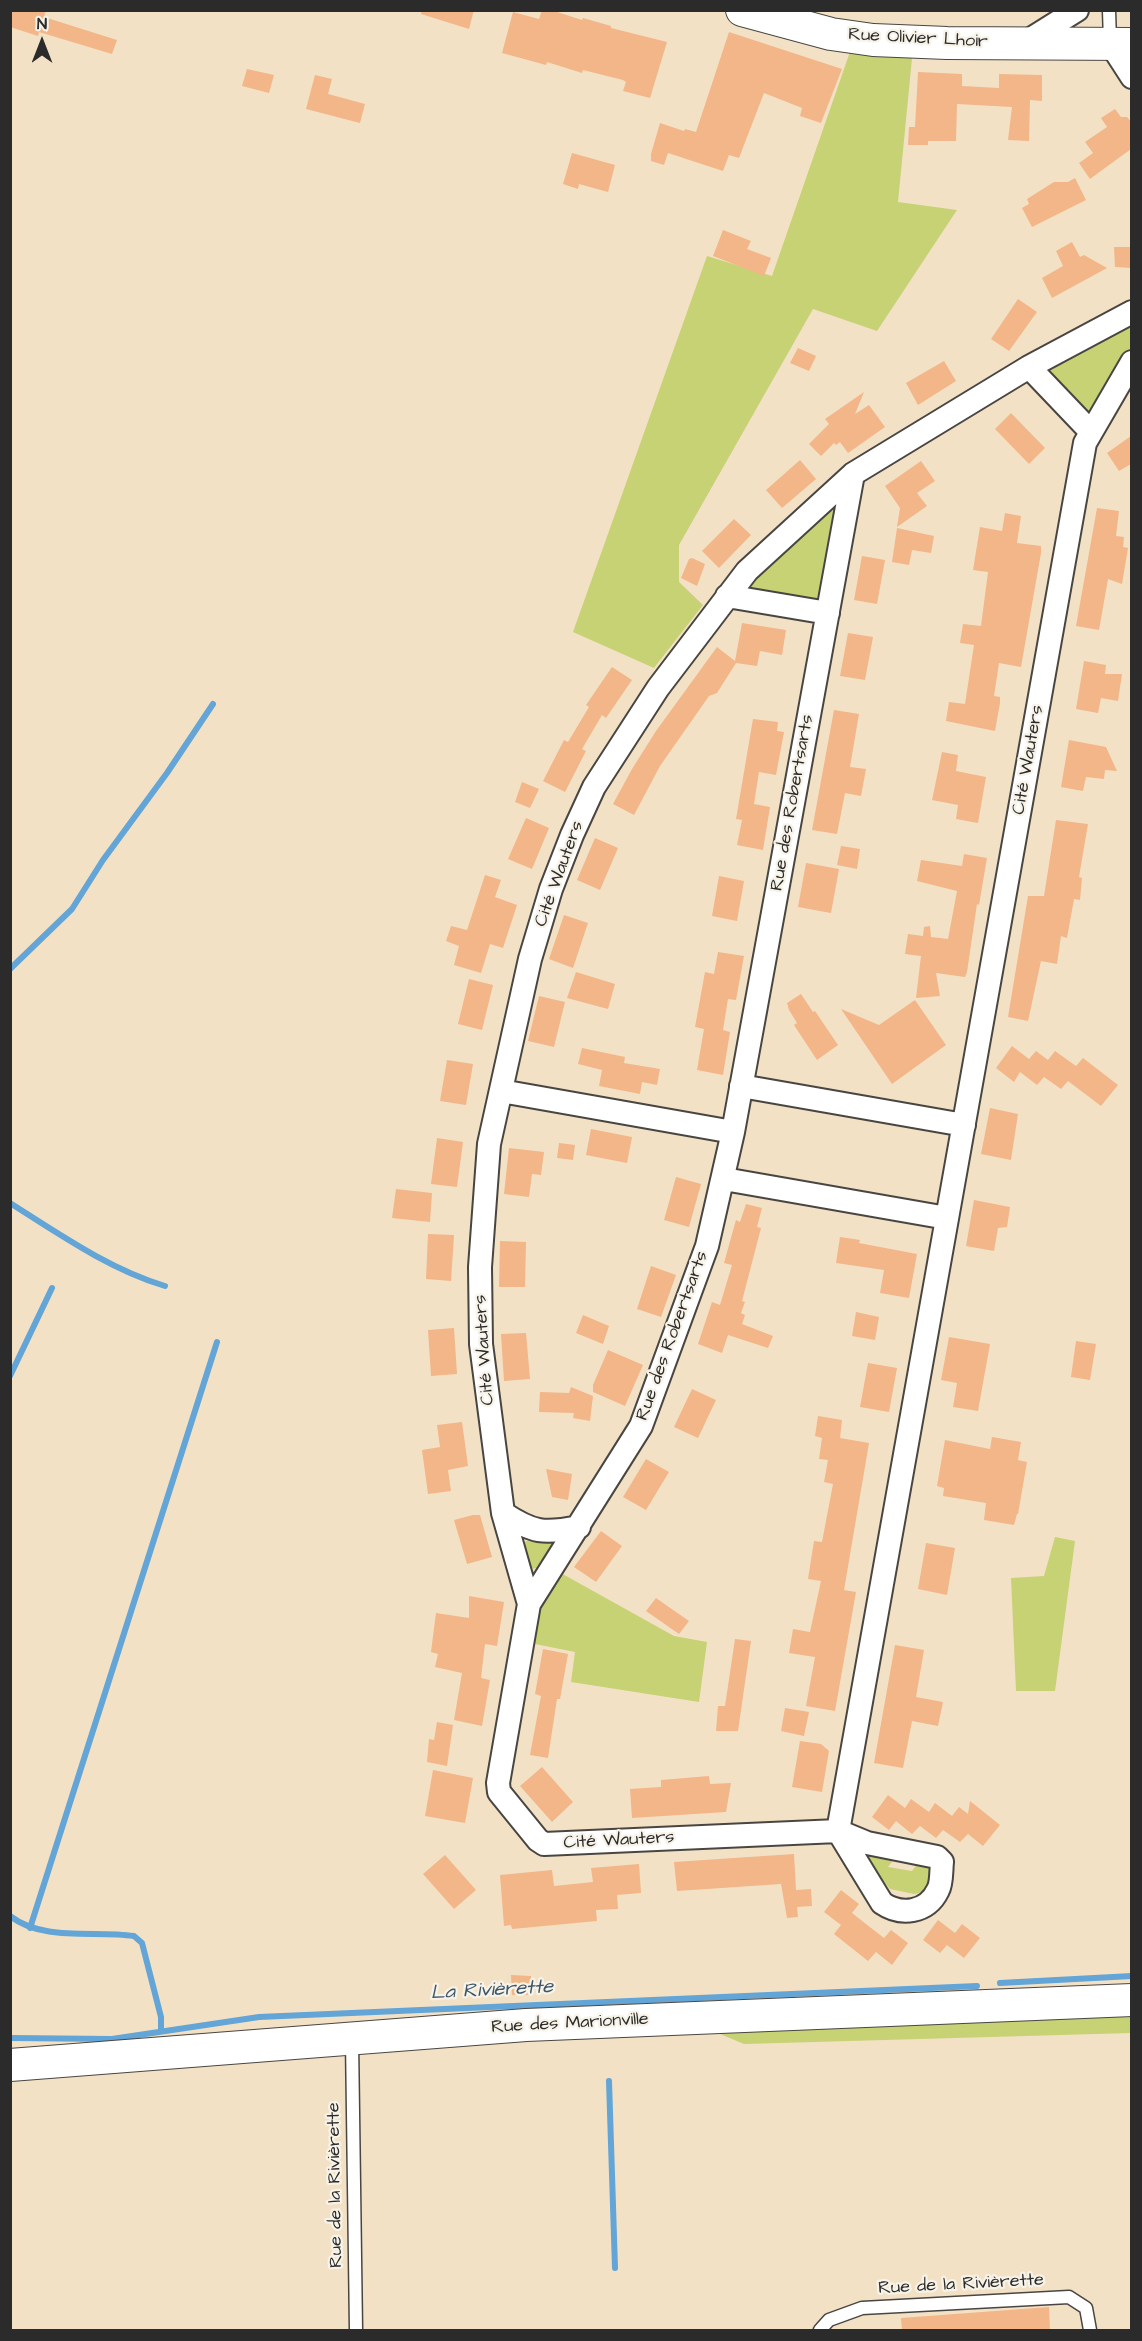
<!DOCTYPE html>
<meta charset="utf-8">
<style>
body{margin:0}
#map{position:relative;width:1142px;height:2341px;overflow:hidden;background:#f3e1c6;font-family:"Architects Daughter",sans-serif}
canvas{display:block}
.frame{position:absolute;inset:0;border:12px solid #2b2b2b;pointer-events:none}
.north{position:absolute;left:12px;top:12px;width:60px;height:60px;-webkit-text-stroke:4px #f7f3e8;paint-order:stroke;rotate:0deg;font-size:16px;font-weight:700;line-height:24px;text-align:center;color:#2b2b2b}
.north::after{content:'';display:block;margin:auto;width:21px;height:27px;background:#2b2b2b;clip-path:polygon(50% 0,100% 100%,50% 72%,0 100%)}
</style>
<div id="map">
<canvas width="1142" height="2341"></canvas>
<div class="frame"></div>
<div class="north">N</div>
</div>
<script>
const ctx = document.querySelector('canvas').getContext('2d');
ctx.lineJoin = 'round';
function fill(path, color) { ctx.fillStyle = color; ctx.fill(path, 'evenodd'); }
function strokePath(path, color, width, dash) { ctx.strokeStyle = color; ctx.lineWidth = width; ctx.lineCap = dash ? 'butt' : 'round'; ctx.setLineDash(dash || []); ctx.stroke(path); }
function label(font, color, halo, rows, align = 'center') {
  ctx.font = font + ' "Architects Daughter",sans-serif'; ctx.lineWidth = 4.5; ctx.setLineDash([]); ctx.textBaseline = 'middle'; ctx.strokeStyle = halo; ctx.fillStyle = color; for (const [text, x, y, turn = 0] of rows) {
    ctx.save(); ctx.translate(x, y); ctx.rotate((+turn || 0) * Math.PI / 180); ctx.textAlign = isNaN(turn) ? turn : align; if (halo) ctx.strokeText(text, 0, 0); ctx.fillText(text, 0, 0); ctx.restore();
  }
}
fill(new Path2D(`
 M 852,46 L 913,48 L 898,202 L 957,210 L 877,331 L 813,309 L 679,545 L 679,582 L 703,605 L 654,668 L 573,632 L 707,256 L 772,276 Z
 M 1131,323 L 1131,350 L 1088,418 L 1046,368 Z
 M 826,510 L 836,511 L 822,595 L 814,602 L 753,590 L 751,583 Z
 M 1055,1537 L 1075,1541 L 1055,1691 L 1016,1691 L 1011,1578 L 1044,1576 Z
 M 526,1541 L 547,1541 L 552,1545 L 537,1568 L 529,1569 L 521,1548 Z
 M 559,1572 L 674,1636 L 707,1642 L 699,1702 L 571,1682 L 575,1652 L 535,1644 L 539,1602 Z
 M 867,1852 L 895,1858 L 888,1867 L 912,1871 L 919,1862 L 929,1867 L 934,1876 L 924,1892 L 914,1894 L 890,1889 L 864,1858 Z
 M 1132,2014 L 1131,2033 L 744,2044 L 713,2031 Z`), '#c6d274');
strokePath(new Path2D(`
 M 10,969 L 72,909 L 103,860 L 167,773 L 213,704
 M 10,1203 C 59,1234 109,1269 165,1286
 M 10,1376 L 52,1288
 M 10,1916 C 44,1942 94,1930 134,1936 L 142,1943 L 161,2017 L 161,2030
 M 30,1928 L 217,1342
 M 1000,1983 L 1132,1976
 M 10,2038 L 112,2039 L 259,2017 L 977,1986
 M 609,2081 L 615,2268`), '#62a5d6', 6);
fill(new Path2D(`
 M 10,10 L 46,10 L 44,17 L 117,40 L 112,54 L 39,32 L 38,36 L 10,27 Z
 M 422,10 L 474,10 L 469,29 L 421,14 Z
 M 542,10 L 551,10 L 582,20 L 583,18 L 611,26 L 611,28 L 667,42 L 650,98 L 623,91 L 626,82 L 623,80 L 583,70 L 582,73 L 547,62 L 546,65 L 502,53 L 513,12 L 539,19 Z
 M 729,32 L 842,69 L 821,123 L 800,116 L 802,108 L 764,93 L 739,158 L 729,155 L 723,171 L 668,153 L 664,165 L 651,161 L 651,154 L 660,123 L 684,131 L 685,129 L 696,132 Z
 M 247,69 L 274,75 L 269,93 L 242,86 Z
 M 918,72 L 962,74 L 962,86 L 999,88 L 999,74 L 1042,75 L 1042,101 L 1030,100 L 1029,141 L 1008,140 L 1012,107 L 957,104 L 956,141 L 928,141 L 928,145 L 908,145 L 909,127 L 915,127 Z
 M 315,75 L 332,79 L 328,94 L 365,104 L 360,123 L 306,109 Z
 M 1115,109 L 1121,117 L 1127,117 L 1131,122 L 1131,149 L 1090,179 L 1079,163 L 1093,153 L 1085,142 L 1107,127 L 1101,118 Z
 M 572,153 L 615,165 L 608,192 L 579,184 L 578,189 L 563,184 Z
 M 1075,178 L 1086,200 L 1032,227 L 1022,208 L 1029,204 L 1027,199 L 1054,182 L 1068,182 Z
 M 723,230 L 751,241 L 747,249 L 771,258 L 764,276 L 713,256 Z
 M 1072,242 L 1080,257 L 1084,255 L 1107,268 L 1052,298 L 1042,278 L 1063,266 L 1056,251 Z
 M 1114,247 L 1131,247 L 1131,268 L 1115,267 Z
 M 1018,299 L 1037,312 L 1009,351 L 991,339 Z
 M 798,348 L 816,356 L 809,371 L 790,363 Z
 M 944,361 L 956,381 L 918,405 L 906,383 Z
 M 864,392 L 855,414 L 869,405 L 885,427 L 848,453 L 840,442 L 836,445 L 834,443 L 821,456 L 809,444 L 829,424 L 825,419 Z
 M 1011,413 L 1045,448 L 1029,464 L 995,429 Z
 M 1131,436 L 1131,464 L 1119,471 L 1107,453 Z
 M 800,460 L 816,479 L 782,508 L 766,490 Z
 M 921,461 L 935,481 L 917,493 L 927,506 L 897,527 L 900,508 L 885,486 Z
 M 1097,508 L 1119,511 L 1116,536 L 1124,537 L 1123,547 L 1128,548 L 1122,584 L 1108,579 L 1099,630 L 1076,626 Z
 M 1005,513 L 1021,516 L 1017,543 L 1041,546 L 1041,553 L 1021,667 L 999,663 L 994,696 L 1000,697 L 1000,703 L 995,731 L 946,721 L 949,702 L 965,704 L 974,645 L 960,643 L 963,624 L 981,626 L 988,572 L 973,570 L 980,527 L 1002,531 Z
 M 734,519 L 751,535 L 719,568 L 702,551 Z
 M 897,528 L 934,536 L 931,553 L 912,550 L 909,565 L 892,562 Z
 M 862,556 L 885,560 L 877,604 L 854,600 Z
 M 692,558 L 705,564 L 697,586 L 681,578 L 689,559 Z
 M 742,623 L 786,630 L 782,655 L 760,651 L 757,666 L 736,663 L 717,693 L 709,696 L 660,766 L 634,815 L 613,804 L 632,769 L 656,731 L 717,647 L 735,661 Z
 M 848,633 L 873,637 L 865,680 L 840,676 Z
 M 1084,661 L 1106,665 L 1105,674 L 1122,674 L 1118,701 L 1101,698 L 1098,713 L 1076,709 Z
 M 612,667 L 632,680 L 606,718 L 602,715 L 582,749 L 586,751 L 565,792 L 543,781 L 564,740 L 568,742 L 589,707 L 586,705 Z
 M 834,710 L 859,714 L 850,767 L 866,769 L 861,796 L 845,793 L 837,834 L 812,830 Z
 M 753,719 L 778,722 L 777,731 L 784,732 L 776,775 L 759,772 L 754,804 L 770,807 L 763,850 L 737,845 L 742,820 L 736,819 Z
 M 1069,740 L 1106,747 L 1117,771 L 1105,770 L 1104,779 L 1086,777 L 1083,791 L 1061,787 Z
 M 942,752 L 958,755 L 956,771 L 986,777 L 978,823 L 956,819 L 958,805 L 932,800 Z
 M 522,782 L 539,789 L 530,808 L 515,802 Z
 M 526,818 L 549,828 L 532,869 L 508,859 Z
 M 1056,820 L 1088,824 L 1079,877 L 1082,878 L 1080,900 L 1074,899 L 1067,938 L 1061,936 L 1057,964 L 1041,961 L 1028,1021 L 1008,1017 L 1028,896 L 1044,896 Z
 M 595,838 L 618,848 L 600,890 L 577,880 Z
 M 841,846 L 860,849 L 857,869 L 837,865 Z
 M 964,854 L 987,858 L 979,905 L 977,904 L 967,972 L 965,977 L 936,973 L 940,996 L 916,998 L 921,956 L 905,954 L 908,934 L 923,936 L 924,927 L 930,926 L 931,937 L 948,939 L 957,891 L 917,881 L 921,860 L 962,866 Z
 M 806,863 L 839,869 L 831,913 L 798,907 Z
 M 485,875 L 501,880 L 495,897 L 517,905 L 503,948 L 490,944 L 481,973 L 454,965 L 459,946 L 446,941 L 451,926 L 467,930 Z
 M 719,876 L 744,881 L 737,921 L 712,916 Z
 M 564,915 L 588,923 L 573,968 L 549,959 Z
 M 718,952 L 744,956 L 736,1000 L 728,999 L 723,1030 L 730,1032 L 723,1075 L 697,1070 L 704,1029 L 695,1027 L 705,972 L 714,974 Z
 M 576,972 L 615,984 L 608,1009 L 567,998 Z
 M 469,979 L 493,985 L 482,1030 L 458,1024 Z
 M 801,994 L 813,1012 L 815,1011 L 838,1045 L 817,1060 L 794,1025 L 797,1023 L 789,1010 L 787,1003 Z
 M 539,996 L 565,1002 L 554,1047 L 528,1041 Z
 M 915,1000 L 946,1045 L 892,1084 L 841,1009 L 879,1025 Z
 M 1012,1046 L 1029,1059 L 1036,1051 L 1048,1060 L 1055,1051 L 1076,1066 L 1083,1058 L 1118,1085 L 1101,1106 L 1068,1081 L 1061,1089 L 1044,1077 L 1037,1085 L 1020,1072 L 1014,1082 L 996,1068 Z
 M 582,1048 L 625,1057 L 624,1063 L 660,1069 L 657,1085 L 642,1082 L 640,1094 L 599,1086 L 602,1070 L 578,1064 Z
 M 447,1060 L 473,1064 L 466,1105 L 440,1101 Z
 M 990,1108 L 1018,1114 L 1011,1160 L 981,1154 Z
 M 591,1129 L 632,1137 L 627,1163 L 586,1155 Z
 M 437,1138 L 463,1142 L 457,1187 L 431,1184 Z
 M 559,1143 L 575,1145 L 573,1160 L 557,1158 Z
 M 509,1148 L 544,1152 L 541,1175 L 532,1174 L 529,1197 L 504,1194 Z
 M 676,1177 L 701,1184 L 689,1227 L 664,1220 Z
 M 396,1189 L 432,1193 L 430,1222 L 392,1218 Z
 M 974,1200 L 1010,1207 L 1007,1227 L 998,1228 L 994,1251 L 966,1246 Z
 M 746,1204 L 762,1208 L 757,1227 L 761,1228 L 742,1301 L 745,1302 L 741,1313 L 745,1315 L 742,1324 L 773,1336 L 768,1348 L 728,1335 L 722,1353 L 698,1344 L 712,1302 L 720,1305 L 732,1265 L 724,1263 L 736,1220 L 740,1222 Z
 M 428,1234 L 454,1235 L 451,1281 L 426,1279 Z
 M 840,1237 L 860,1240 L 859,1243 L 917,1254 L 909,1298 L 880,1293 L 884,1270 L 836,1263 Z
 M 500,1241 L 526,1242 L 525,1287 L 499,1287 Z
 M 651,1266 L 676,1275 L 661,1317 L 637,1309 Z
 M 856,1312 L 879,1317 L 875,1340 L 852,1336 Z
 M 583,1315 L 609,1326 L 603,1344 L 576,1333 Z
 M 454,1328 L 457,1374 L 431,1376 L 428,1330 Z
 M 526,1333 L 530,1379 L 504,1381 L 501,1334 Z
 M 949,1337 L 990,1344 L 978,1411 L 953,1407 L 957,1383 L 941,1380 Z
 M 1076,1341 L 1096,1344 L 1090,1380 L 1071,1377 Z
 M 608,1350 L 643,1365 L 625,1406 L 593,1392 L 593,1385 Z
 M 868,1363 L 897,1368 L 889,1412 L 860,1407 Z
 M 571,1387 L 593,1396 L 590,1421 L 573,1418 L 574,1413 L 539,1412 L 540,1392 L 569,1393 Z
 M 692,1389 L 716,1400 L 698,1438 L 674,1427 Z
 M 818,1416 L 842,1420 L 840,1438 L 869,1443 L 844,1590 L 856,1592 L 835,1711 L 806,1706 L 815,1657 L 789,1653 L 793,1629 L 810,1632 L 821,1581 L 808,1579 L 814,1541 L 822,1542 L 833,1484 L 824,1482 L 828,1460 L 819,1459 L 822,1438 L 815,1436 Z
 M 462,1422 L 468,1466 L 448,1470 L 451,1491 L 428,1494 L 422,1450 L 440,1447 L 437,1425 Z
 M 992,1437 L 1021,1442 L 1018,1460 L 1027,1462 L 1018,1514 L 1017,1514 L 1014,1525 L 984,1520 L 986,1503 L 943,1496 L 944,1488 L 937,1486 L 945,1440 L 990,1449 Z
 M 646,1459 L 669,1472 L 646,1510 L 623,1497 Z
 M 546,1469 L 572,1474 L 568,1500 L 552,1497 Z
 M 473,1515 L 480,1515 L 492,1557 L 467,1564 L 454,1520 Z
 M 601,1531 L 622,1546 L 596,1582 L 574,1567 Z
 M 926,1543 L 955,1548 L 947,1595 L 918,1589 Z
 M 469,1596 L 504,1602 L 497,1646 L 485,1644 L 481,1678 L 490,1680 L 482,1726 L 454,1720 L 462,1673 L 435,1667 L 438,1654 L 431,1652 L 436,1613 L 469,1618 Z
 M 656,1598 L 689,1621 L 679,1634 L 646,1611 Z
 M 735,1639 L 751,1641 L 738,1731 L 716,1731 L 718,1706 L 725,1706 Z
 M 895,1645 L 924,1650 L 916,1697 L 943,1702 L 938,1726 L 912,1721 L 903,1768 L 874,1763 Z
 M 543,1649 L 568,1654 L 560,1699 L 557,1699 L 548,1758 L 530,1755 L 541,1696 L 535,1694 Z
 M 785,1708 L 809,1712 L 804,1736 L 781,1731 Z
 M 437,1722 L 453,1725 L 447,1766 L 427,1762 L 429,1739 L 434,1740 Z
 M 800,1741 L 821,1744 L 829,1751 L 822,1792 L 792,1787 Z
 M 542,1767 L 573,1802 L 552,1822 L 520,1786 Z
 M 433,1770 L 473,1778 L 465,1823 L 425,1816 Z
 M 709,1776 L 710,1784 L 731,1783 L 726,1812 L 632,1818 L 630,1789 L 661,1787 L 661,1780 Z
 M 888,1795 L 905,1808 L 911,1799 L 929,1812 L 935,1803 L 952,1816 L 959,1807 L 968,1814 L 970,1801 L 1000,1825 L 983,1846 L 968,1834 L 960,1842 L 943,1830 L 936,1838 L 920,1826 L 912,1834 L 896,1821 L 889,1830 L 872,1817 Z
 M 794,1854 L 796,1890 L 811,1889 L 812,1906 L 797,1907 L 798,1917 L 787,1918 L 781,1884 L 677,1891 L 674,1862 Z
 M 445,1855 L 476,1890 L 454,1909 L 423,1874 Z
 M 639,1864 L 641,1893 L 617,1895 L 618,1909 L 596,1910 L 597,1921 L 512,1929 L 511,1925 L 504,1926 L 500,1875 L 552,1870 L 554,1886 L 593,1882 L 591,1868 Z
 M 841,1890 L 859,1904 L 852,1913 L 866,1924 L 884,1938 L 891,1930 L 908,1943 L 892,1965 L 876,1952 L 868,1961 L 834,1934 L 841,1925 L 824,1912 Z
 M 938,1920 L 955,1933 L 962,1924 L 980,1938 L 964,1958 L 947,1945 L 940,1953 L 923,1940 Z
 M 511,1975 L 531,1976 L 531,1995 L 512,1995 Z
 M 1049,2307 L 1050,2331 L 902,2331 L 901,2318 Z`), '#f2b688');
const lane = new Path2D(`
 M 1109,10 L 1110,42
 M 352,2040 L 356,2330
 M 820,2330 L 829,2320 L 862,2308 L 1069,2297 L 1086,2308 L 1090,2330`);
const street = new Path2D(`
 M 1026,42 L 1077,10
 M 1110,43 L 1132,77
 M 1132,312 L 1029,367 L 853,474 L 747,571 L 658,688 L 594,787 L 572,835 L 551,889 L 530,959 L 489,1144 L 480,1267 L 481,1344 L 503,1513 L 529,1604 L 498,1783 L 499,1792 L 538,1840 L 544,1844 L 838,1831 L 882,1903 C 901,1916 927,1913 938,1890 C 942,1883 941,1870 942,1862 L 937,1857 L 867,1843 L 838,1831 L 1085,443 L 1132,362
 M 1029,367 L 1091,432
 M 727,596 L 828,613
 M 741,1086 L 964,1125
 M 501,1091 L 733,1132
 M 724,1179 L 947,1218
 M 503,1513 C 533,1533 544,1534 579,1527
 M 529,1604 L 641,1426 L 707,1246 L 733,1132 L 853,474`);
const secondary = new Path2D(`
 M 742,10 L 831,34 L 873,40 L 947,43 L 1132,44
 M 10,2065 L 526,2025 L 1132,2000`);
strokePath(lane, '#494642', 15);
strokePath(street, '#494642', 26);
strokePath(secondary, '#494642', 34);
strokePath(lane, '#fff', 12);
strokePath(street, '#fff', 22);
strokePath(secondary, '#fff', 32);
label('18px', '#2b2b2b', '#f7f3e8', [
 ["Rue Olivier Lhoir",918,39,3],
 ["Cité Wauters",1029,760,-80],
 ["Rue des Robertsarts",793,803,-80],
 ["Cité Wauters",560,874,-70],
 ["Rue des Robertsarts",673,1336,-70],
 ["Cité Wauters",485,1350,-94],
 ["Cité Wauters",619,1841,-3],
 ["Rue des Marionville",570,2024,-3],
 ["Rue de la Rivièrette",336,2185,-91],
 ["Rue de la Rivièrette",961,2285,-3]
]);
label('italic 20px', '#3e5667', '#f7f3e8', [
 ["La Rivièrette",492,1991,-3]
]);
</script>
